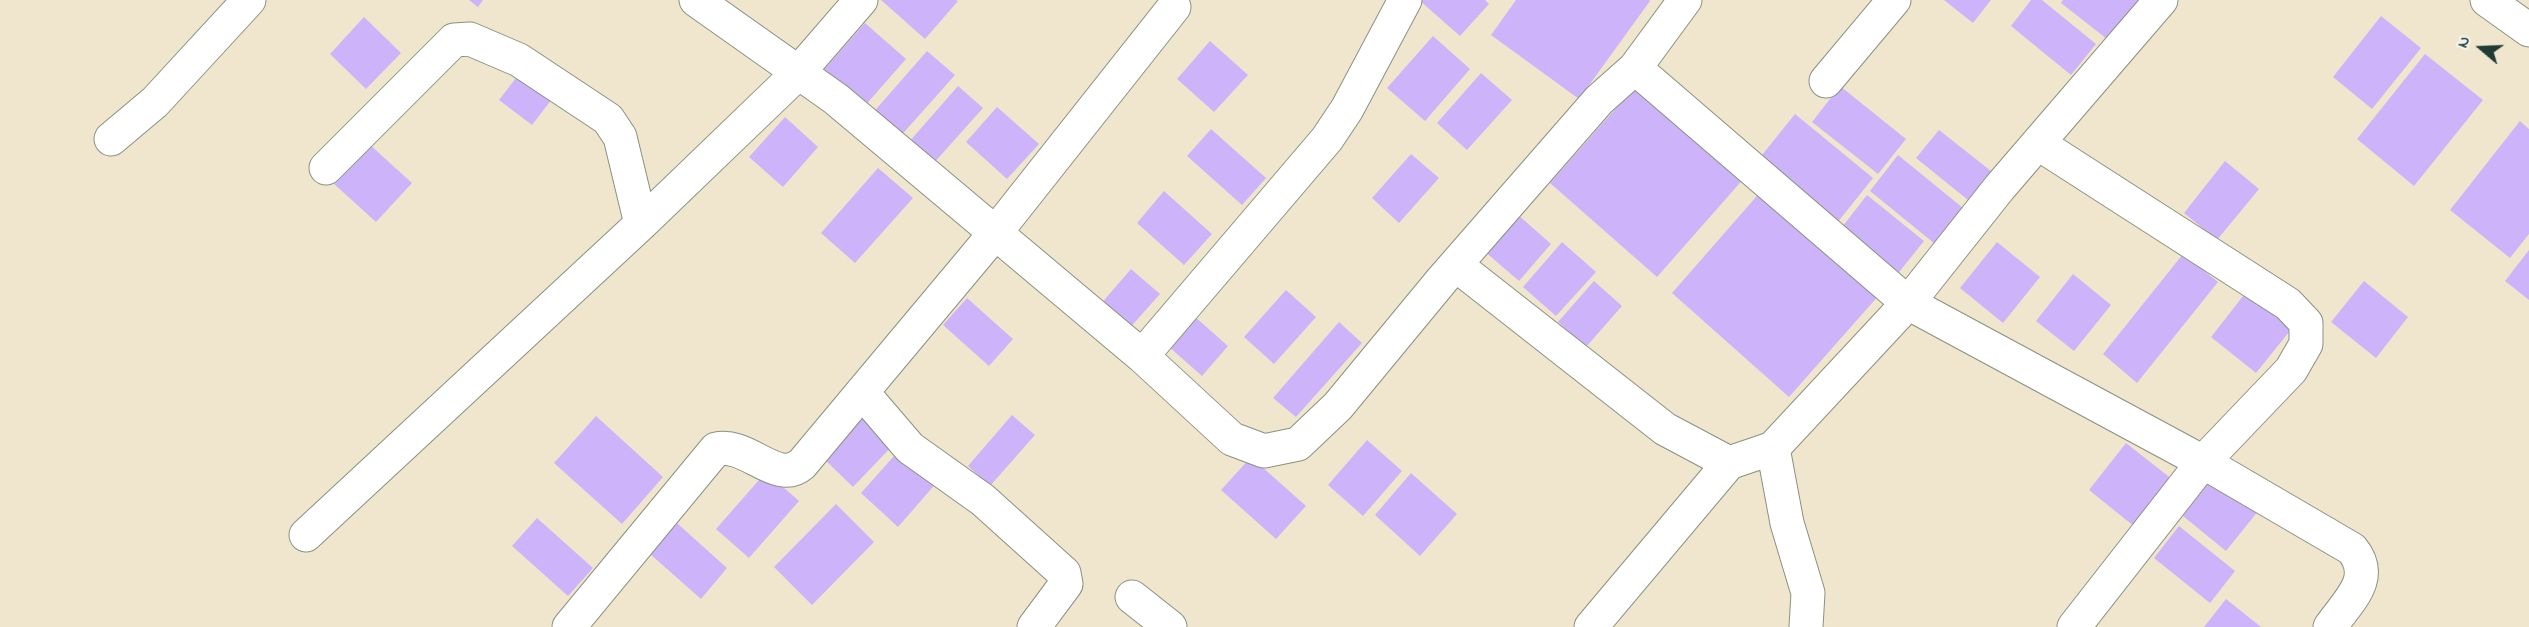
<!DOCTYPE html>
<style>
body{margin:0}
#map{position:relative;width:2529px;height:627px;overflow:hidden;background:#f0e6ce;font-family:"Indie Flower",sans-serif}
canvas{display:block}
.north{position:absolute;left:2451px;top:18px;width:60px;height:60px;-webkit-text-stroke:4px #f6f6f2;paint-order:stroke;rotate:289deg;font-size:16px;font-weight:700;line-height:24px;text-align:center;color:#1f3d34}
.north::after{content:'';display:block;margin:auto;width:21px;height:27px;background:#1f3d34;clip-path:polygon(50% 0,100% 100%,50% 72%,0 100%)}
</style>
<div id="map">
<canvas width="2529" height="627"></canvas>
<div class="north">N</div>
</div>
<script>
const ctx = document.querySelector('canvas').getContext('2d');
ctx.lineJoin = 'round';
function fill(path, color) { ctx.fillStyle = color; ctx.fill(path, 'evenodd'); }
function strokePath(path, color, width, dash) { ctx.strokeStyle = color; ctx.lineWidth = width; ctx.lineCap = dash ? 'butt' : 'round'; ctx.setLineDash(dash || []); ctx.stroke(path); }
fill(new Path2D(`
 M 469,0 L 483,0 L 478,7 Z
 M 881,0 L 956,0 L 958,1 L 925,39 Z
 M 1419,0 L 1485,0 L 1489,4 L 1460,36 Z
 M 1516,0 L 1649,0 L 1650,1 L 1579,99 L 1491,35 Z
 M 1944,0 L 1991,0 L 1973,23 Z
 M 2031,0 L 2042,0 L 2096,44 L 2071,75 L 2011,26 Z
 M 2063,0 L 2139,0 L 2107,39 L 2061,3 Z
 M 2381,16 L 2421,48 L 2372,109 L 2333,77 Z
 M 364,17 L 401,53 L 366,89 L 330,54 Z
 M 865,23 L 906,59 L 863,108 L 822,72 Z
 M 1433,36 L 1470,69 L 1425,121 L 1387,88 Z
 M 1210,41 L 1248,75 L 1214,112 L 1177,79 Z
 M 927,51 L 955,75 L 898,139 L 871,115 Z
 M 2425,54 L 2483,100 L 2414,186 L 2357,139 Z
 M 1481,73 L 1512,100 L 1467,150 L 1437,123 Z
 M 519,74 L 552,99 L 532,125 L 499,100 Z
 M 1639,82 L 1746,176 L 1657,277 L 1550,183 Z
 M 958,86 L 983,108 L 933,164 L 909,142 Z
 M 1840,86 L 1906,139 L 1878,174 L 1812,122 Z
 M 997,107 L 1039,144 L 1007,179 L 966,142 Z
 M 1795,114 L 1873,178 L 1837,223 L 1758,160 Z
 M 785,117 L 818,147 L 783,187 L 749,157 Z
 M 2520,121 L 2529,129 L 2529,234 L 2510,258 L 2450,210 Z
 M 1211,129 L 1266,178 L 1242,205 L 1187,156 Z
 M 1939,130 L 1991,171 L 1968,200 L 1916,158 Z
 M 368,143 L 412,183 L 376,222 L 333,183 Z
 M 1411,154 L 1439,178 L 1399,223 L 1372,198 Z
 M 1898,155 L 1963,208 L 1935,244 L 1870,191 Z
 M 2225,161 L 2259,189 L 2217,240 L 2184,213 Z
 M 878,168 L 913,198 L 855,263 L 821,233 Z
 M 1763,189 L 1880,294 L 1789,397 L 1672,293 Z
 M 1164,191 L 1212,234 L 1184,265 L 1137,223 Z
 M 1867,195 L 1924,241 L 1892,281 L 1835,236 Z
 M 1516,213 L 1551,244 L 1519,281 L 1483,250 Z
 M 1562,242 L 1596,272 L 1556,316 L 1523,287 Z
 M 1997,242 L 2040,277 L 2003,323 L 1960,288 Z
 M 2529,250 L 2529,300 L 2505,281 Z
 M 2183,254 L 2218,282 L 2137,383 L 2103,354 Z
 M 1131,269 L 1160,294 L 1127,331 L 1099,306 Z
 M 2073,274 L 2111,305 L 2074,351 L 2036,321 Z
 M 1594,281 L 1622,306 L 1586,347 L 1558,322 Z
 M 2364,281 L 2408,317 L 2376,358 L 2331,322 Z
 M 1286,290 L 1316,317 L 1274,364 L 1244,337 Z
 M 2247,291 L 2293,327 L 2256,373 L 2211,337 Z
 M 967,298 L 1013,339 L 989,366 L 943,325 Z
 M 1185,308 L 1228,346 L 1202,376 L 1159,338 Z
 M 1339,322 L 1362,343 L 1296,417 L 1273,398 Z
 M 862,409 L 896,442 L 853,487 L 819,454 Z
 M 1012,415 L 1035,435 L 990,486 L 968,466 Z
 M 596,416 L 663,477 L 622,524 L 554,463 Z
 M 1367,440 L 1402,471 L 1363,516 L 1328,485 Z
 M 2126,443 L 2173,480 L 2135,527 L 2089,490 Z
 M 902,447 L 939,480 L 898,527 L 861,493 Z
 M 1251,457 L 1306,506 L 1276,539 L 1221,490 Z
 M 766,472 L 799,501 L 749,558 L 716,529 Z
 M 1411,473 L 1457,514 L 1420,556 L 1375,515 Z
 M 2214,475 L 2263,505 L 2226,551 L 2183,516 Z
 M 836,504 L 874,542 L 812,605 L 774,567 Z
 M 668,515 L 727,568 L 701,599 L 641,546 Z
 M 537,518 L 593,568 L 568,596 L 512,546 Z
 M 2179,526 L 2235,571 L 2210,603 L 2154,558 Z
 M 2226,599 L 2261,627 L 2204,627 Z`), '#cdb3fa');
const street = new Path2D(`
 M 696,0 L 836,99 L 1142,356 L 1232,439 L 1264,451 L 1298,444 L 1338,406 L 1442,280 L 1599,100 L 1635,68 L 1685,0
 M 1635,68 L 1908,303 L 2203,462 L 2352,549 C 2376,578 2349,600 2330,627
 M 1826,81 L 1894,0
 M 111,139 L 155,102 L 249,0
 M 2039,144 L 2288,304 L 2306,323 L 2306,344 L 2291,370 L 2203,462 L 2074,627
 M 326,168 L 454,40 L 470,39 L 519,60 L 608,119 L 620,137 L 641,224
 M 1456,265 L 1665,429 L 1729,463 L 1773,448 L 1908,303 L 2000,187 L 2161,0
 M 1142,356 L 1327,139 L 1347,109 L 1405,0
 M 862,392 L 910,448 L 983,500 L 1064,573 L 1066,584 L 1034,627
 M 1773,448 L 1787,523 L 1808,593 L 1806,627
 M 306,535 L 641,224 L 797,74 L 861,0
 M 1132,597 L 1170,627
 M 569,627 L 716,449 C 748,442 777,486 802,464 L 996,232 L 1174,7
 M 1591,627 L 1729,463`);
const highway = new Path2D(`
 M 2487,0 L 2529,30`);
strokePath(street, '#889281', 35);
strokePath(highway, '#889281', 35);
strokePath(street, '#fff', 33);
strokePath(highway, '#fff', 33);
</script>
